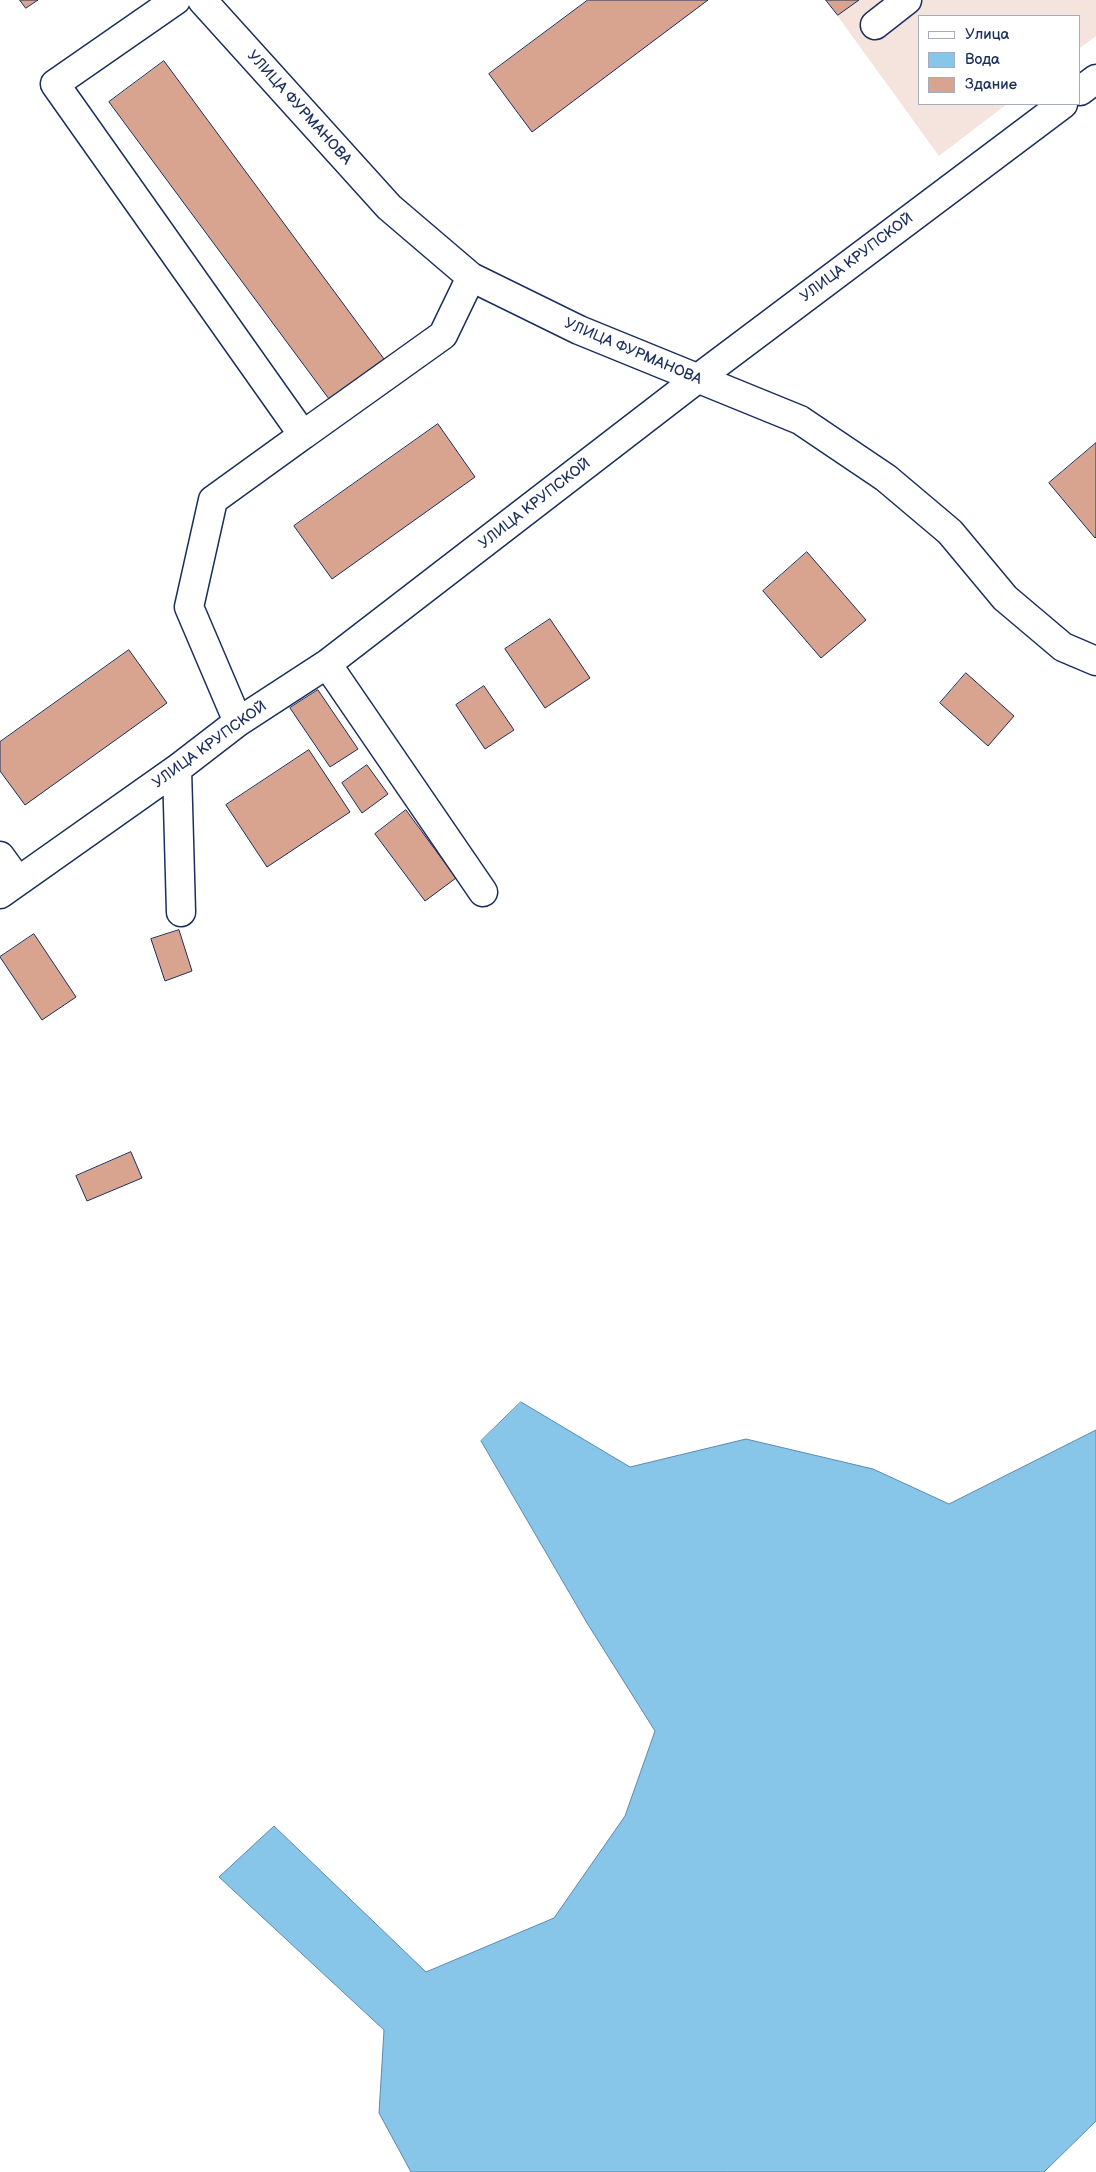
<!DOCTYPE html>
<meta charset="utf-8">
<style>
body{margin:0}
#map{position:relative;width:1096px;height:2172px;overflow:hidden;background:#fff;font-family:"Balsamiq Sans",sans-serif}
canvas{display:block}
.legend{position:absolute;left:918px;top:15px;width:162px;height:90px;box-sizing:border-box;background:#fff;border:1px solid #a4acbf;margin:0;padding:6px 9px;list-style:none;font-size:15px;color:#1b2f5e}
.legend li{display:flex;align-items:center;gap:10px;height:25px}
.legend b{width:25px;border:1px solid #a4acbf}
</style>
<div id="map">
<canvas width="1096" height="2172"></canvas>
<ul class="legend">
<li><b style="height:6px;background:#fff"></b>Улица</li>
<li><b style="height:14px;background:#87c6e8"></b>Вода</li>
<li><b style="height:14px;background:#d9a48f"></b>Здание</li>
</ul>
</div>
<script>
const ctx = document.querySelector('canvas').getContext('2d');
ctx.lineJoin = 'round';
function fill(path, color) { ctx.fillStyle = color; ctx.fill(path, 'evenodd'); }
function strokePath(path, color, width, dash) { ctx.strokeStyle = color; ctx.lineWidth = width; ctx.lineCap = dash ? 'butt' : 'round'; ctx.setLineDash(dash || []); ctx.stroke(path); }
function label(font, color, halo, rows, align = 'center') {
  ctx.font = font + ' "Balsamiq Sans",sans-serif'; ctx.lineWidth = 4.5; ctx.setLineDash([]); ctx.textBaseline = 'middle'; ctx.strokeStyle = halo; ctx.fillStyle = color; for (const [text, x, y, turn = 0] of rows) {
    ctx.save(); ctx.translate(x, y); ctx.rotate((+turn || 0) * Math.PI / 180); ctx.textAlign = isNaN(turn) ? turn : align; if (halo) ctx.strokeText(text, 0, 0); ctx.fillText(text, 0, 0); ctx.restore();
  }
}
fill(new Path2D(`
 M 826,0 L 1096,0 L 1096,36 L 1080,48 L 1080,16 L 920,16 L 920,104 L 1007,104 L 939,156 Z`), '#f4e4dd');
const water = new Path2D(`
 M 521,1402 L 630,1467 L 746,1439 L 873,1469 L 949,1504 L 1096,1430 L 1096,2121 L 1044,2172 L 411,2172 L 379,2113 L 384,2030 L 219,1877 L 274,1826 L 426,1972 L 554,1918 L 625,1816 L 655,1731 L 587,1623 L 481,1441 Z`);
fill(water, '#87c6e8');
strokePath(water, '#5c8ab1', 1);
const building = new Path2D(`
 M 20,0 L 38,0 L 26,8 Z
 M 588,0 L 708,0 L 532,132 L 489,74 Z
 M 826,0 L 859,0 L 838,15 Z
 M 164,61 L 384,359 L 329,399 L 109,102 Z
 M 438,424 L 475,477 L 332,579 L 294,526 Z
 M 1096,443 L 1096,537 L 1095,538 L 1049,483 Z
 M 807,552 L 866,620 L 821,658 L 763,591 Z
 M 550,619 L 590,678 L 545,708 L 505,649 Z
 M 129,650 L 167,703 L 25,805 L 0,771 L 0,742 Z
 M 966,673 L 1014,716 L 988,746 L 940,703 Z
 M 484,686 L 514,730 L 485,749 L 456,705 Z
 M 318,690 L 358,749 L 330,767 L 290,708 Z
 M 309,750 L 350,812 L 267,867 L 226,805 Z
 M 367,765 L 388,794 L 362,813 L 342,783 Z
 M 406,810 L 456,878 L 425,901 L 375,834 Z
 M 179,930 L 192,971 L 165,981 L 151,939 Z
 M 34,934 L 76,997 L 42,1020 L 0,957 Z
 M 131,1152 L 142,1178 L 87,1201 L 76,1176 Z`);
fill(building, '#d9a48f');
strokePath(building, '#1b2f5e', 1);
const minor = new Path2D(`
 M 176,0 L 55,84 L 303,435 L 443,335 L 471,277
 M 202,0 L 389,207 L 471,277 L 579,330 L 800,420 L 886,478 L 950,532 L 1005,598 L 1063,647 L 1096,661
 M 875,25 L 907,0
 M 1080,91 L 1096,79
 M 327,664 L 483,892
 M 238,722 L 189,607 L 213,500 L 303,435
 M 177,769 L 181,912
 M 0,856 L 18,881
 M 0,894 L 177,769 L 238,722 L 327,664 L 697,379 L 1063,104`);
strokePath(minor, '#1b2f5e', 31);
strokePath(minor, '#fff', 28);
label('15px', '#1b2f5e', '#fff', [
 ["УЛИЦА ФУРМАНОВА",299,108,48],
 ["УЛИЦА КРУПСКОЙ",857,258,-37],
 ["УЛИЦА ФУРМАНОВА",633,352,23],
 ["УЛИЦА КРУПСКОЙ",535,504,-38],
 ["УЛИЦА КРУПСКОЙ",210,745,-36]
]);
</script>
